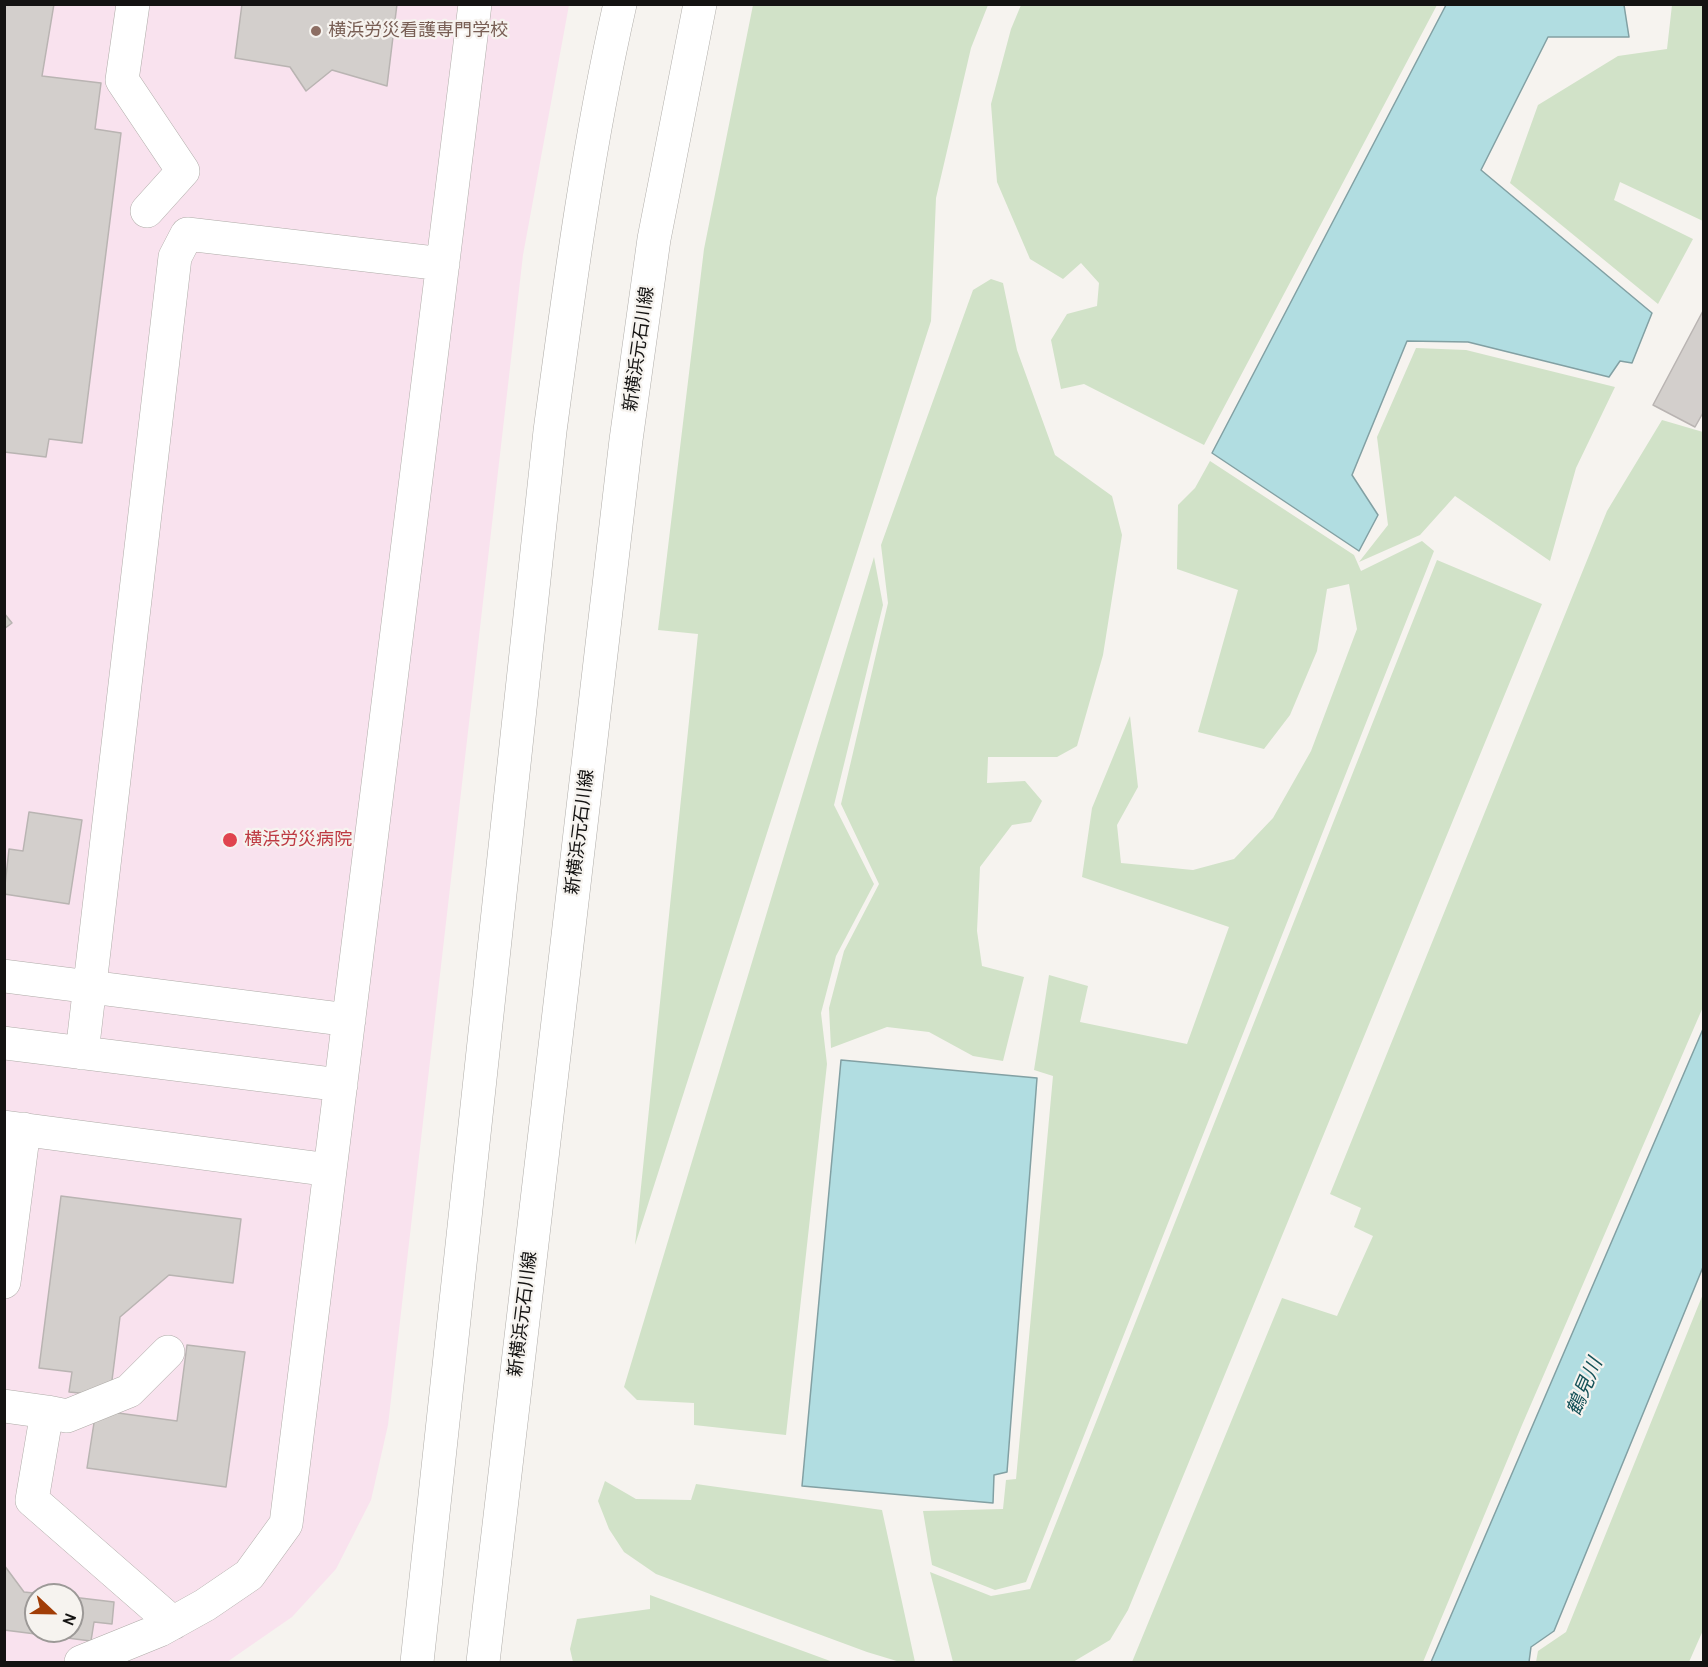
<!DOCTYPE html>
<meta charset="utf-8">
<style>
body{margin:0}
#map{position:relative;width:1708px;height:1667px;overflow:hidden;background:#f6f3ef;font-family:Cabin,sans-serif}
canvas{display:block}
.frame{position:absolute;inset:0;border:6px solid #141312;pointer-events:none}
.north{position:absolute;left:24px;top:1583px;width:60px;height:60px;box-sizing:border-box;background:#f6f3ef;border:2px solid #9c9997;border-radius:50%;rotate:112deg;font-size:16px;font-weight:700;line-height:24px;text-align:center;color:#141312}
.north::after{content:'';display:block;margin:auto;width:21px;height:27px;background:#a13d07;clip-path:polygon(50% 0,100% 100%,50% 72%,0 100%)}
</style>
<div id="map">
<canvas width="1708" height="1667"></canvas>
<div class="frame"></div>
<div class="north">N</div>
</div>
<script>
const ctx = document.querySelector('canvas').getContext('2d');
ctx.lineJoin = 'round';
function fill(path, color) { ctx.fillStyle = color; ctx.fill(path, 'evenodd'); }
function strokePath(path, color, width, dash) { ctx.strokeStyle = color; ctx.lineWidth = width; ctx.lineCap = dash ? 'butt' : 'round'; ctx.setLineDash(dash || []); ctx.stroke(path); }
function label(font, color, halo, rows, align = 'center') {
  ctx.font = font + ' Cabin,"Noto Sans JP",sans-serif'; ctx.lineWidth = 4.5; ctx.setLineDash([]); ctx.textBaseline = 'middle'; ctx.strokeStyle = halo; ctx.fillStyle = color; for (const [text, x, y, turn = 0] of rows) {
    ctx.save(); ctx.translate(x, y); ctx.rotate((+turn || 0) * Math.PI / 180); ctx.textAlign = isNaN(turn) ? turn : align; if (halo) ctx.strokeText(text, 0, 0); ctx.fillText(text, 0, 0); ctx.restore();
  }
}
fill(new Path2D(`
 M 5,5 L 569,5 L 523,255 L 388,1425 L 371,1500 L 336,1569 L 292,1617 L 227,1662 L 5,1662 ZM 36,1595 L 72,1595 L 72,1631 L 36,1631 Z`), '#f9e2ee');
fill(new Path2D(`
 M 753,5 L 988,5 L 971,48 L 936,198 L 931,321 L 635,1245 L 698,634 L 658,630 L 704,249 Z
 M 1021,5 L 1437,5 L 1204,445 L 1084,384 L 1061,389 L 1051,340 L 1067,314 L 1097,306 L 1099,283 L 1081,263 L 1063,279 L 1030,259 L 997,182 L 991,104 L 1011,29 Z
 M 1672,5 L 1703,5 L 1703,221 L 1620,182 L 1614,200 L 1693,239 L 1658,304 L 1510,183 L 1538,105 L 1618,56 L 1667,49 Z
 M 991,279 L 1003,283 L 1017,350 L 1055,455 L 1112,496 L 1122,535 L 1103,655 L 1077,746 L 1057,757 L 988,757 L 987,783 L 1025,781 L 1042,801 L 1031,822 L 1012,825 L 980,867 L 977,931 L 982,966 L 1024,977 L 1003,1061 L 973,1056 L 929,1032 L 887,1027 L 831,1048 L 829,1008 L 844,951 L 879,884 L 841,804 L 888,603 L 881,545 L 973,290 Z
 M 1416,348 L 1466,350 L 1615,387 L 1576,468 L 1550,561 L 1455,496 L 1420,535 L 1359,562 L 1388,525 L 1377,437 Z
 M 1662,420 L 1703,432 L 1703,1007 L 1522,1425 L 1423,1662 L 1132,1662 L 1282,1298 L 1337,1316 L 1373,1236 L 1354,1227 L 1361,1208 L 1330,1194 L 1607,511 Z
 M 1210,461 L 1354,555 L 1361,571 L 1422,541 L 1434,551 L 1026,1582 L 995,1590 L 932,1565 L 923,1511 L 1003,1509 L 1006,1480 L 1016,1479 L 1053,1076 L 1034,1070 L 1049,975 L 1088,986 L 1080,1022 L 1187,1044 L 1229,927 L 1082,877 L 1092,808 L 1130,716 L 1138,787 L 1117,825 L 1121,863 L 1193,870 L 1234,859 L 1273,818 L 1311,751 L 1357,629 L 1349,584 L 1327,589 L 1317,651 L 1290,715 L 1264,749 L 1198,732 L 1238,590 L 1177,569 L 1178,505 L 1195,488 Z
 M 874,557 L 883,605 L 834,805 L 874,884 L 836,956 L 821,1013 L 827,1064 L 786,1435 L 694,1425 L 694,1403 L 637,1400 L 624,1387 Z
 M 1437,560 L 1542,604 L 1128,1610 L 1110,1640 L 1073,1662 L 953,1662 L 930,1572 L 991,1596 L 1030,1589 Z
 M 1703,1294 L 1704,1628 L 1689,1662 L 1536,1662 L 1538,1651 L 1566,1632 Z
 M 605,1481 L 636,1499 L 691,1500 L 696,1484 L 882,1510 L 915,1662 L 900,1662 L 867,1652 L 656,1574 L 624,1552 L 609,1529 L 598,1501 Z
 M 650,1595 L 833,1662 L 573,1662 L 570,1649 L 577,1619 L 650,1609 Z`), '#d1e2c8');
const water = new Path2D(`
 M 1446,5 L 1624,5 L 1629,37 L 1548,37 L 1481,170 L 1652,313 L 1632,363 L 1620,361 L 1609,377 L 1468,342 L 1407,341 L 1352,475 L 1378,515 L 1359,551 L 1212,453 Z
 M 1703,1029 L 1703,1267 L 1554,1631 L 1531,1647 L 1529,1662 L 1431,1662 Z
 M 841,1060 L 1037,1078 L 1007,1472 L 994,1475 L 993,1503 L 802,1486 Z`);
fill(water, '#b1dde1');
strokePath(water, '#82a0a3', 1.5);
const building = new Path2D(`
 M 4,4 L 54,4 L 42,76 L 101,83 L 95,129 L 121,133 L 82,443 L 49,439 L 46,457 L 4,452 Z
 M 242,4 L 397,4 L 387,86 L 332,70 L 306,91 L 290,67 L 235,58 Z
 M 1704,309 L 1704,411 L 1695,427 L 1653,405 Z
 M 4,613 L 12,623 L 4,629 Z
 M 29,812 L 82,820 L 69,904 L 4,894 L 9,849 L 23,851 Z
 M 61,1196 L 241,1219 L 233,1283 L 169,1275 L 120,1317 L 110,1396 L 69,1392 L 72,1372 L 39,1368 Z
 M 187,1345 L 245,1352 L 226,1487 L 87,1468 L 96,1410 L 177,1421 Z
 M 4,1565 L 24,1592 L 53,1595 L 36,1595 L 36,1631 L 72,1631 L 72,1597 L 114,1602 L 112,1624 L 94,1622 L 91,1641 L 4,1630 Z`);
fill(building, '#d3cfcc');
strokePath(building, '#b9b4b2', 1.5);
const minor = new Path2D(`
 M 133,4 L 122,80 L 183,171 L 147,211
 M 4,976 L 349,1020
 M 4,1043 L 341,1085
 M 82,1053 L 175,257 L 187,234 L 443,264
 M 4,1127 L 330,1170
 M 4,1282 L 24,1129
 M 4,1406 L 47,1412 L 32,1500 L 173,1623
 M 47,1412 L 67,1416 L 129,1391 L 168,1352
 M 81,1662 L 160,1630 L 205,1605 L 249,1575 L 286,1524 L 475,4
 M 417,1662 L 550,431 C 569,289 588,145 620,4
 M 483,1662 L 626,440 L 654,239 L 700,4`);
strokePath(minor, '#afaca8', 34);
strokePath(minor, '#fff', 33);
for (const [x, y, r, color] of [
 [316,31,6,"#8d6e63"],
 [230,840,8,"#e0444e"]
]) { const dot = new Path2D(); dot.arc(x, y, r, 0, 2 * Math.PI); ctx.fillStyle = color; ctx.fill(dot); strokePath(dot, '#f6f3ef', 2); }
label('18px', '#785e54', '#f6f3ef', [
 ["横浜労災看護専門学校",328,31]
], 'left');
label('18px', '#141312', '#f6f3ef', [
 ["新横浜元石川線",639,349,-82],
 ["新横浜元石川線",580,832,-83],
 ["新横浜元石川線",523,1314,-83]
]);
label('18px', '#be3a42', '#f6f3ef', [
 ["横浜労災病院",244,840]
], 'left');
label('italic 20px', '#155258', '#f6f3ef', [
 ["鶴見川",1585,1387,-67]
]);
</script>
